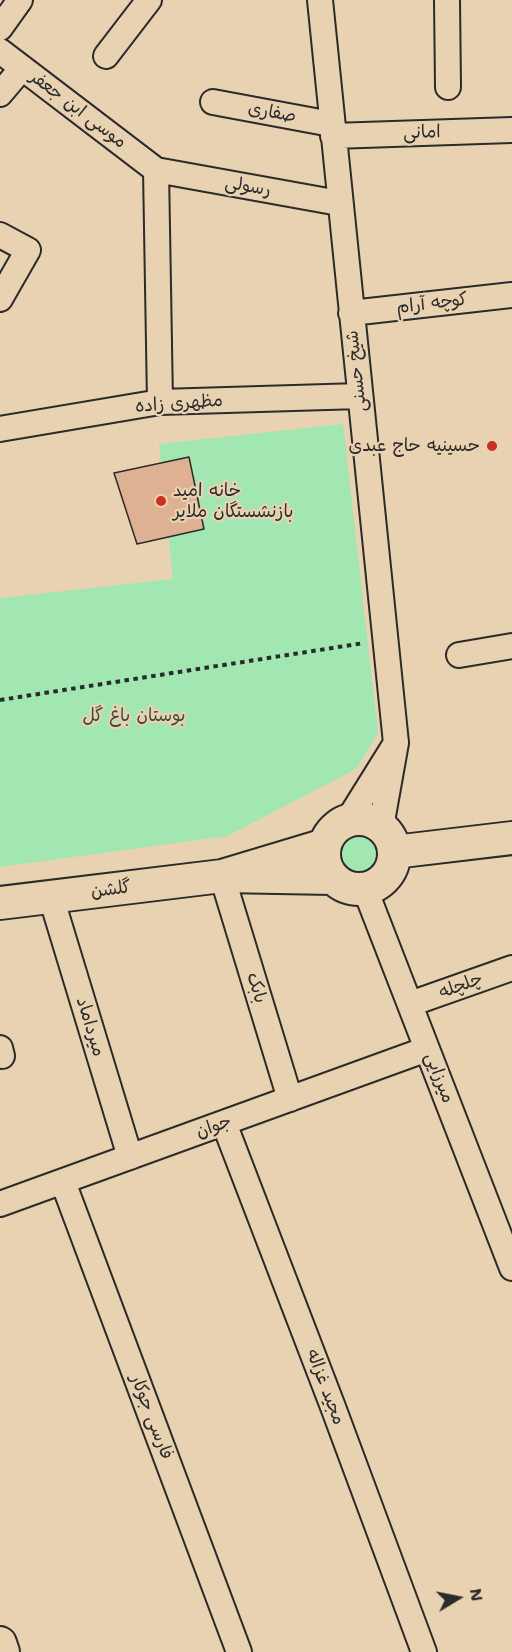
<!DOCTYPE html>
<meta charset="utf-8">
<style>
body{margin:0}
#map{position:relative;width:512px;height:1652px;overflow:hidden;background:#e8d2b1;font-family:"Shantell Sans",sans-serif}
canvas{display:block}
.north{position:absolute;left:428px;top:1568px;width:60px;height:60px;-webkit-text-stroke:4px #e8d2b1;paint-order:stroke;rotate:80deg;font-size:16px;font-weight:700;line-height:24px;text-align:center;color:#2b2b2b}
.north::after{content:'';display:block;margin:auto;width:21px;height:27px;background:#2b2b2b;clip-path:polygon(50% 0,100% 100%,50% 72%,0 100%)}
</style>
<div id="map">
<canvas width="512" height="1652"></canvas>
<div class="north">N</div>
</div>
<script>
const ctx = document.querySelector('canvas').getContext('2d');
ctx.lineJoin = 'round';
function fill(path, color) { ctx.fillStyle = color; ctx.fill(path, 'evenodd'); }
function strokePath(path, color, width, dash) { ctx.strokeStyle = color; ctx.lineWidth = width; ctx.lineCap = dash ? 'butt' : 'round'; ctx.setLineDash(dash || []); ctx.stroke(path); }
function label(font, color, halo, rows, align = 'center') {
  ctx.font = font + ' "Shantell Sans","Playpen Sans Arabic",sans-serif'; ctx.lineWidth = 4.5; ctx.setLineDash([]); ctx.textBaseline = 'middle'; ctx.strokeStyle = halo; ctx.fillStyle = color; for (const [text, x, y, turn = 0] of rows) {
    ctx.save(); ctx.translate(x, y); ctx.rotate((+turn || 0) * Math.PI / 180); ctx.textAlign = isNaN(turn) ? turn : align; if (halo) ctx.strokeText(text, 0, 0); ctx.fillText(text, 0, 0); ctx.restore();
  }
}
fill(new Path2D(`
 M 343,424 L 378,733 L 356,769 L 227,836 L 0,867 L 0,598 L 173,579 L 159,444 Z
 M336 853a23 23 0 1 1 46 0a23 23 0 1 1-46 0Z`), '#a2e6b1');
const building = new Path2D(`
 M 189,457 L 204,529 L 137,544 L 114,473 Z`);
fill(building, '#dfb193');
strokePath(building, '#2b2b2b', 1.5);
const minor = new Path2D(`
 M 320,0 L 396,743
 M 447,0 L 448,87
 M 0,28 L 20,0
 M 0,51 L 156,170 L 339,203
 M 106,56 L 149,0
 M 0,94 L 22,68
 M 213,102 L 331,124
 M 333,136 L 512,130
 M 156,170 L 160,402
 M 0,235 L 28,250 L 0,299
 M 351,313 L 512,295
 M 0,429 L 160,402 L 360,396
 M 459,655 L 512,646
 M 348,820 L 396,743 L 381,827
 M 222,876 L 290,1099
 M 365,889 L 512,1268
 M 51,897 L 130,1157
 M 410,1004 L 512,968
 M 0,1048 L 2,1056
 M 224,1123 L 333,1407 L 424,1652
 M 63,1182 L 239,1652
 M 0,1204 L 427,1049`);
const major = new Path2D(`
 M324 854a35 35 0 1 1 70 0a35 35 0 1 1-70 0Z
 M 325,845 L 222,876 L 333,878
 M 394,852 L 512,838
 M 0,903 L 222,876
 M 0,1643 L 3,1652`);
strokePath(minor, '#2b2b2b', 28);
strokePath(major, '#2b2b2b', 36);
strokePath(new Path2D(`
 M 0,700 L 364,643`), '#2b2b2b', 4, [4.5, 4.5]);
strokePath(minor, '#e8d2b1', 24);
strokePath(major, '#e8d2b1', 32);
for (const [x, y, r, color] of [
 [492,446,6,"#c8321e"],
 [161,501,6,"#c8321e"]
]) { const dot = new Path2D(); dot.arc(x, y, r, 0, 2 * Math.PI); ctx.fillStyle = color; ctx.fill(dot); strokePath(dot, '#e8d2b1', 2); }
label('18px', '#2b2b2b', '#e8d2b1', [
 ["موسی ابن جعفر",78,110,37],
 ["صفاری",272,113,10],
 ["امانی",422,133,-2],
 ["رسولی",248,187,10],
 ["کوچه آرام",432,304,-7],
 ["شیخ حسنی",357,371,-96],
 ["مظهری زاده",179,404,-4],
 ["گلشن",111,890,-7],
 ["چلچله",461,986,-20],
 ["بابک",256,988,73],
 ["میرداماد",90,1027,73],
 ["میرزایی",439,1078,69],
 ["جوان",214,1127,-20],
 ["مجید غزاله",325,1387,69],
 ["فارسی جوکار",151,1417,69]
]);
label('18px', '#2b2b2b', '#e8d2b1', [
 ["حسینیه حاج عبدی",480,446],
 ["خانه امید",173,491,"left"],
 ["بازنشستگان ملایر",173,512,"left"]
], 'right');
label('18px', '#3d473f', '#e8d2b1', [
 ["بوستان باغ گل",134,716]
]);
</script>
